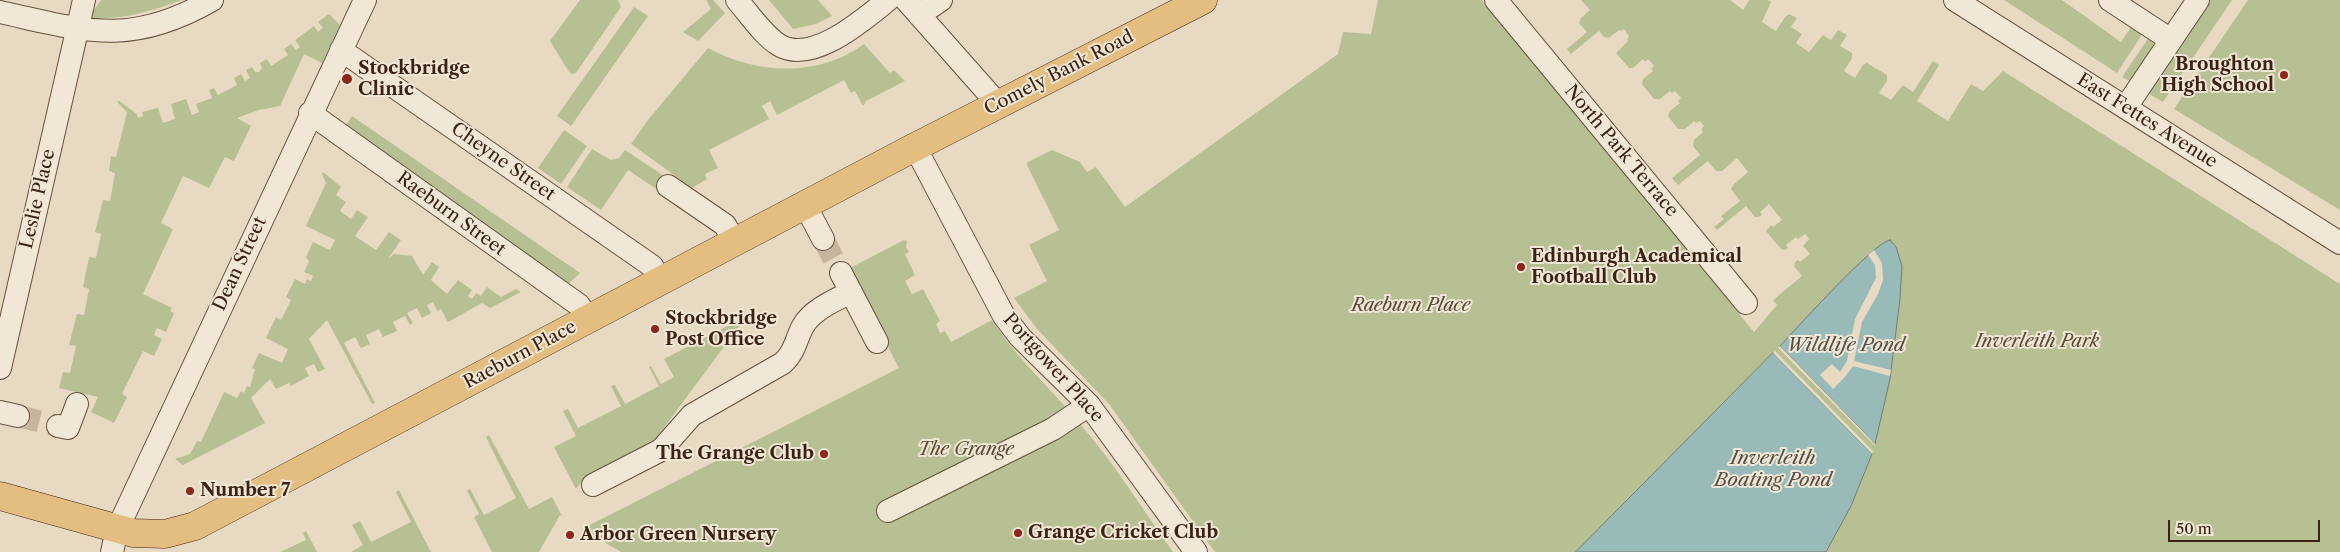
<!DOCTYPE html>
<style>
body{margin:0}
#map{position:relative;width:2340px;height:552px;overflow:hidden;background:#e8dac2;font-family:"Libre Caslon Text",serif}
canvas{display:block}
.scale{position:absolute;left:2168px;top:520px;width:152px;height:22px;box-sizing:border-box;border:2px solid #3d2111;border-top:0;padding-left:6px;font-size:15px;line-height:18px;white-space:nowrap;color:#3d2111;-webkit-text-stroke:4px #f0e7d7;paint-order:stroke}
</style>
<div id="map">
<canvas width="2340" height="552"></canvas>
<div class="scale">50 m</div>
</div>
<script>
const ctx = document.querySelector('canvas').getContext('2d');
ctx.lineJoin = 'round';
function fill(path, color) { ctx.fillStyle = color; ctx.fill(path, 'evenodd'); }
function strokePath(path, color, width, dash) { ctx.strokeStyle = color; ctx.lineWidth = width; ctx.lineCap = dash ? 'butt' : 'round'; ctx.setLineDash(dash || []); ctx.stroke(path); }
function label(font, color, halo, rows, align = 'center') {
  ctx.font = font + ' "Libre Caslon Text",serif'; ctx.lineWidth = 4; ctx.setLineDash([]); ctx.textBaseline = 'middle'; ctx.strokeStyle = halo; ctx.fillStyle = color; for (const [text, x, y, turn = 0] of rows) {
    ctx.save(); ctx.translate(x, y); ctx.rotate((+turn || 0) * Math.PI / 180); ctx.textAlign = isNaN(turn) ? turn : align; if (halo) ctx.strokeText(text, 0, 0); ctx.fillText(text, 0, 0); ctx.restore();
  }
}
fill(new Path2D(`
 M 101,0 L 182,0 C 154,10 124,20 94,18 L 92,13 Z
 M 580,0 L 618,0 L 621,7 L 576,73 L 572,74 L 569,72 L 550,41 Z
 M 706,0 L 713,0 L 725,13 L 698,41 L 683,32 L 711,9 Z
 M 769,0 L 818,0 L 832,16 L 816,24 L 793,29 Z
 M 1378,0 L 1482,0 L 1754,332 L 1777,305 L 1773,300 L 1802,276 L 1794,266 L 1795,262 L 1798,260 L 1800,262 L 1810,254 L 1803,246 L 1809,239 L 1805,234 L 1798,239 L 1796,237 L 1786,245 L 1788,248 L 1785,250 L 1781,249 L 1766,231 L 1771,225 L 1773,227 L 1782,220 L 1769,204 L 1760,212 L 1762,215 L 1758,217 L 1755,217 L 1746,206 L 1717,230 L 1714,227 L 1724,219 L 1721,216 L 1740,201 L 1731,189 L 1733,185 L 1748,172 L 1737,158 L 1722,171 L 1716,171 L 1708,161 L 1678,185 L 1672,178 L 1700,155 L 1693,146 L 1694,140 L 1703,132 L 1701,129 L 1704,126 L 1700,121 L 1696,123 L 1694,121 L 1685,129 L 1678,129 L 1668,116 L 1670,111 L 1680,103 L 1678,101 L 1681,98 L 1675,91 L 1672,93 L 1670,91 L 1660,99 L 1654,99 L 1642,84 L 1643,79 L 1653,71 L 1651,69 L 1654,66 L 1648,59 L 1645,62 L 1643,59 L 1633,68 L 1629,68 L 1616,53 L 1628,41 L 1627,39 L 1629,36 L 1624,29 L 1621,31 L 1619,30 L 1609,38 L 1604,37 L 1599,31 L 1571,54 L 1567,49 L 1587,32 L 1579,23 L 1581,18 L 1590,10 L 1581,0 L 1730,0 L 1743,10 L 1749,0 L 1768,0 L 1771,2 L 1762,22 L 1776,31 L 1785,17 L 1789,14 L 1797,18 L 1791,27 L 1802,34 L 1796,43 L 1809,52 L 1823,35 L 1831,40 L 1838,30 L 1847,35 L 1840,46 L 1852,53 L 1852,58 L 1844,71 L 1855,78 L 1863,65 L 1867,63 L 1887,75 L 1887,81 L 1879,93 L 1891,100 L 1903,85 L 1913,92 L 1933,61 L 1939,65 L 1917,101 L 1948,121 L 1971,84 L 1983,91 L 2003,71 L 2340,284 L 2340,552 L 1215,552 L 1109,404 L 1038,330 L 1014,298 L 1047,281 L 1029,245 L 1059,230 L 1026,163 L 1052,150 L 1080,162 L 1087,172 L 1096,167 L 1125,207 L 1338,54 L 1343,32 L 1371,34 Z
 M 2004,0 L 2062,0 L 2121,42 L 2132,26 L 2143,33 L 2117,73 Z
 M 2208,0 L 2232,0 L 2163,102 L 2147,93 Z
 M 2248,0 L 2340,0 L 2340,210 L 2174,109 Z
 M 634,7 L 648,16 L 571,126 L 557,116 Z
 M 329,14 L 340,25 L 322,63 L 304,54 L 280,106 L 259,110 L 237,118 L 251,126 L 234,161 L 225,157 L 209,188 L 183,176 L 161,223 L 173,229 L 143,294 L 172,308 L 170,311 L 174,313 L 166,332 L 157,328 L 154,335 L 162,339 L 154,356 L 143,351 L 122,394 L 127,397 L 114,423 L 91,412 L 98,397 L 59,388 L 63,372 L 70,373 L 76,346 L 69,345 L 77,314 L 84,315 L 89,289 L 83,287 L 89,257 L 96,258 L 101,234 L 95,232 L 103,200 L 110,201 L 115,173 L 109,171 L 111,156 L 116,157 L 127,112 L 118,103 L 118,100 L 137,114 L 138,118 L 143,116 L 142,112 L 158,108 L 163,123 L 175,119 L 171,104 L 186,99 L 192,115 L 199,112 L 196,104 L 212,98 L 209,90 L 214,88 L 218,95 L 237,85 L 234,78 L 241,74 L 245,81 L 250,78 L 246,70 L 252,67 L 255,72 L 259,72 L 262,68 L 260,63 L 267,59 L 271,66 L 288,55 L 284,49 L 291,44 L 296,50 L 300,47 L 295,40 L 314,26 L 318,32 L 323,28 L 318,22 Z
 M 2149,37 L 2153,41 L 2154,47 L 2131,82 L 2122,77 Z
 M 864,44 L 890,73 L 894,70 L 905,81 L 866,101 L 863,106 L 855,91 L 851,93 L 844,80 L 777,115 L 770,101 L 762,106 L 769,119 L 709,150 L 718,168 L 705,174 L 707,179 L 692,188 L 631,144 L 648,120 L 708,48 C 756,74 818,78 864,44 Z
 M 352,116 L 580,273 L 566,286 L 343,130 Z
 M 564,130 L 587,146 L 561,184 L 538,168 Z
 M 592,149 L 611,160 L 619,158 L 625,150 L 667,178 L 658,190 L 628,170 L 601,210 L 567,187 Z
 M 323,172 L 341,187 L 336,195 L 346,202 L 340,211 L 351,219 L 357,210 L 368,217 L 355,236 L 376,250 L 389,232 L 401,240 L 388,259 L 394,254 L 412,256 L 423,275 L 432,262 L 439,267 L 431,280 L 447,294 L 458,280 L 472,290 L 468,296 L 472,299 L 476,293 L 481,296 L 487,287 L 501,297 L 516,289 L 521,292 L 490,308 L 482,303 L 448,322 L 441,309 L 437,311 L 433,302 L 427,305 L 431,313 L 422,318 L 417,308 L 407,313 L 413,323 L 410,325 L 405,316 L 393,322 L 397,331 L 383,337 L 379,329 L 366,335 L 370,344 L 361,348 L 355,337 L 344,343 L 375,403 L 372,404 L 327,320 L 309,339 L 325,369 L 318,372 L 314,364 L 305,368 L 309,376 L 291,386 L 289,383 L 276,389 L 270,379 L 251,398 L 265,423 L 183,465 L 175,459 L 190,454 L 197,441 L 201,442 L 224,392 L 237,398 L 241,391 L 244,393 L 247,386 L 250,387 L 255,369 L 252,368 L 259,353 L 282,363 L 288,349 L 266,338 L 276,317 L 281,320 L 291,300 L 286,297 L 295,279 L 305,284 L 307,279 L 311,281 L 313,276 L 304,272 L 309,262 L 306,257 L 313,242 L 330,250 L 335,240 L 306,226 L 326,183 L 322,174 Z
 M 904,240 L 907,241 L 906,247 L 909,252 L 905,254 L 915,275 L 905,281 L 912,294 L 923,289 L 940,321 L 936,324 L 940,333 L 945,331 L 951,342 L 992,320 C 1017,359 1052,389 1081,425 C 1115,464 1143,510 1173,552 L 621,552 L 582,529 L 899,368 L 848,269 Z
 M 737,321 L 740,325 L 646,452 L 594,472 L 585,478 L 576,489 L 554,447 L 576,436 L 563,411 L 568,409 L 578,428 L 621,406 L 611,386 L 615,385 L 625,404 L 659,386 L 649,367 L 651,366 L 661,384 L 674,377 L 664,359 Z
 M 489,435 L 529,509 L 552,497 L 562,516 L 560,515 L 539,552 L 492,552 L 474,517 L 479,514 L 467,491 L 470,489 L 484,515 L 516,498 L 486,437 Z
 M 399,490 L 431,552 L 351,552 L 363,545 L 352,525 L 360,521 L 371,542 L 411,522 L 396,492 Z
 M 306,531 L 317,552 L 280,552 L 306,540 L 303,533 Z`), '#b6c093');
const water = new Path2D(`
 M 1890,240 L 1896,247 L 1902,266 L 1900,299 L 1890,379 L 1875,444 L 1780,346 C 1795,330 1875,241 1890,240 Z
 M 1773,353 L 1872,454 L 1851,506 L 1826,552 L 1576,552 Z`);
fill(water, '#98bab8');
strokePath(water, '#747d75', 1);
fill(new Path2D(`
 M 1874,250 L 1882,263 L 1883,280 L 1878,294 L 1862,322 L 1854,361 L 1891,370 L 1890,376 L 1853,366 L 1844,378 L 1833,389 L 1820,375 L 1832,364 L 1840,372 L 1847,361 L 1855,319 L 1876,278 L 1875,265 L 1868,255 Z
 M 1780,346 L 1875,444 L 1875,446 L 1778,348 Z
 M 1775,351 L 1873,451 L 1872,454 L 1773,353 Z`), '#e8dac2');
strokePath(new Path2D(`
 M 823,239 L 841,273
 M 18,416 L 58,426`), '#c6b59f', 22, [22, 11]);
const minor = new Path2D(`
 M 737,0 C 750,15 763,35 779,45 C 812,65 863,20 888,0
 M 906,0 L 998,104
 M 1496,0 L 1746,303
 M 1955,0 L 2340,243
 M 2110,0 L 2171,40
 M 0,12 C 86,31 130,47 212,0
 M 919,15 L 941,0
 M 341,50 L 652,266 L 660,281
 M 2126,107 L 2198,0
 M 310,113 L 579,305 L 587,319
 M 915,147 L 1004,316 L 1020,337 L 1089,405 L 1196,552
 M 668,186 L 725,225 L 734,241
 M 805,205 L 823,239
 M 841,273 L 877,342
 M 0,368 L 84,0
 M 0,412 L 18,416
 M 58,426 L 68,428 L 77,404
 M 593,485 L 661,450 L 692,415 L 783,363 C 795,352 796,339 803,326 C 813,309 834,301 851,292
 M 888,511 L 1053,429 L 1089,405
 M 112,552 L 117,530 L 365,0`);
const major = new Path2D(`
 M 0,496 L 133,533 L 165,534 L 195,526 L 915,147 L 1203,0`);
strokePath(minor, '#684f3d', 24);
strokePath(major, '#3d2111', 29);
strokePath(minor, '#f0e7d7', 22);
strokePath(major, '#e4bd81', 28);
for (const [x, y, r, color] of [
 [2284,75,5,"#8f2418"],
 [347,79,6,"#8f2418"],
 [1521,267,5,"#8f2418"],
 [655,329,5,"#8f2418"],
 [824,454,5,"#8f2418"],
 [190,491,5,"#8f2418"],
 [1018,533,5,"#8f2418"],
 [570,535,5,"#8f2418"]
]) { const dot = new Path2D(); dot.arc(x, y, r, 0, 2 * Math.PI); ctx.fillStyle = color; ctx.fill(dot); strokePath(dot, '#f0e7d7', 2); }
label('bold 18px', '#3d2111', '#f0e7d7', [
 ["Broughton",2274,65,"right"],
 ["High School",2274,86,"right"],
 ["Stockbridge",358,69],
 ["Clinic",358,90],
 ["Edinburgh Academical",1531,257],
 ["Football Club",1531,278],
 ["Stockbridge",665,319],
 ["Post Office",665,340],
 ["The Grange Club",814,454,"right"],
 ["Number 7",200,491],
 ["Grange Cricket Club",1028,533],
 ["Arbor Green Nursery",580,535]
], 'left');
label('18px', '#3d2111', '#f0e7d7', [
 ["Comely Bank Road",1059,73,-27],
 ["East Fettes Avenue",2147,121,32],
 ["North Park Terrace",1621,151,50],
 ["Cheyne Street",503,162,35],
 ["Leslie Place",38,199,-77],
 ["Raeburn Street",451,214,36],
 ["Dean Street",240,264,-65],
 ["Raeburn Place",520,355,-28],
 ["Portgower Place",1053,368,48]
]);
label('italic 18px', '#5b4932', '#f0e7d7', [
 ["Raeburn Place",1411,306],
 ["Inverleith Park",2037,342],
 ["The Grange",966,450]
]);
label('italic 19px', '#584f43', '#f0e7d7', [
 ["Wildlife Pond",1846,346],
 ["Inverleith",1773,459],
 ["Boating Pond",1773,481]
]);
</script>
